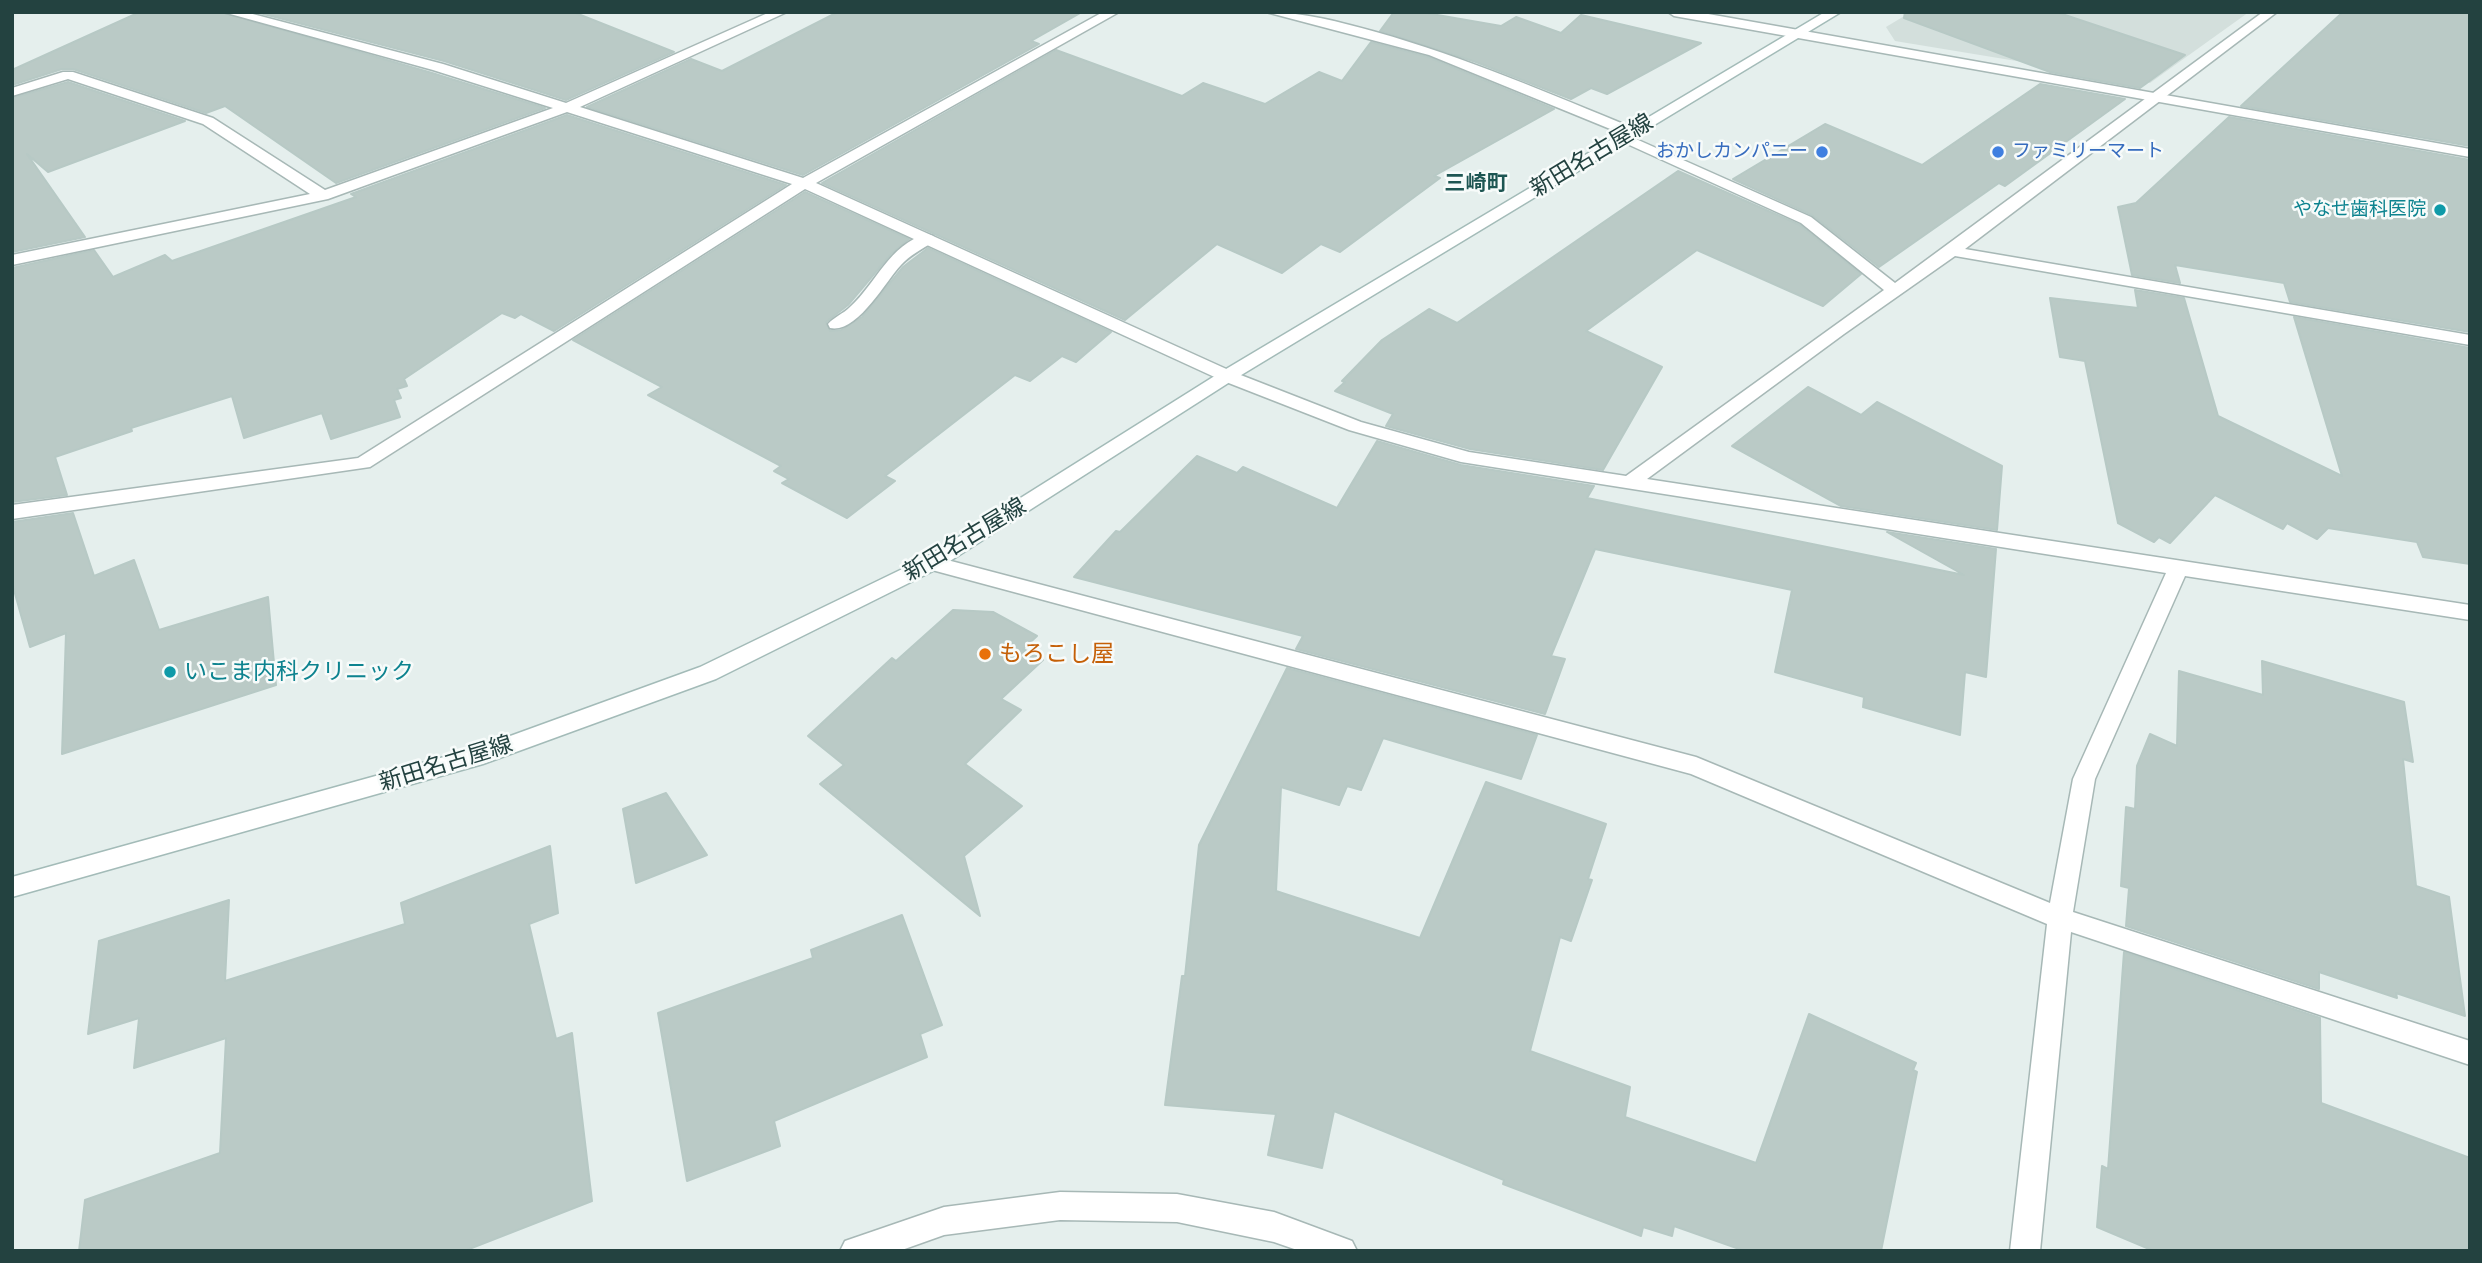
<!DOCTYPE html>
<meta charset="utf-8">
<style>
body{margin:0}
#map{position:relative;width:2482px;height:1263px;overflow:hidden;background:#e5efed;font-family:"Noto Sans",sans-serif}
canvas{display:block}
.frame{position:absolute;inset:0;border:14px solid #234240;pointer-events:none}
</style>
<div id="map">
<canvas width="2482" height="1263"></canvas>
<div class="frame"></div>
</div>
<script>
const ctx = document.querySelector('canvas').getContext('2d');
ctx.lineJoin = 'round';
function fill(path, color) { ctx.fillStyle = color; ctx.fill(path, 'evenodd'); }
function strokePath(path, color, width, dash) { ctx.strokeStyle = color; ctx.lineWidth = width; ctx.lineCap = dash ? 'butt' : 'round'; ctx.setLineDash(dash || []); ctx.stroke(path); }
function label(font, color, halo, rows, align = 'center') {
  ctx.font = font + ' "Noto Sans","Noto Sans JP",sans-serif'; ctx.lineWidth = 5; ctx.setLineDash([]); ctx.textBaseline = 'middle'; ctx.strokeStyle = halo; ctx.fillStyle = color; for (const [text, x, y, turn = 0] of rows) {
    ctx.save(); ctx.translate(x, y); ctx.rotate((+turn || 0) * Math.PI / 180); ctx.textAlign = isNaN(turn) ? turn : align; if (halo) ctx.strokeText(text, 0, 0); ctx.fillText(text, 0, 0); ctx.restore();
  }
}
fill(new Path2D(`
 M 1911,12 L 2249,12 L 2150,83 L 1895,41 L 1886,27 Z`), '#d3dfdc');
const building = new Path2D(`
 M 140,12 L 221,12 L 432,73 L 545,108 L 336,183 L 225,106 L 206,113 L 73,69 L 62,69 L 12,85 L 12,70 Z
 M 256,12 L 573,12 L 674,52 L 566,100 L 444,61 Z
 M 838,12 L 1082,12 L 1031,41 L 1039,44 L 803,175 L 587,107 L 691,59 L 722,71 Z
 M 1394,12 L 1420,12 L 1501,26 L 1516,17 L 1561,33 L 1581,15 L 1701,43 L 1607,94 L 1591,88 L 1571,99 L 1476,62 L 1380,31 Z
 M 1905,12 L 2056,12 L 2185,55 L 2140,88 L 2050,72 L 1904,18 Z
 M 2343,12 L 2470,12 L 2470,146 L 2241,106 Z
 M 1371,42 L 1428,57 L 1554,109 L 1434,176 L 1440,178 L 1340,252 L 1321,244 L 1282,273 L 1217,244 L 1125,320 L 822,183 L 1056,50 L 1182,96 L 1203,83 L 1265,104 L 1319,72 L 1342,81 Z
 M 68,82 L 185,121 L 48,172 L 27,154 L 85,237 L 12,252 L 12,98 Z
 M 2040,84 L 2125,99 L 2005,186 L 1999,183 L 1879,267 L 1812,215 L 1733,179 L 1825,124 L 1922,165 Z
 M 567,115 L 786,185 L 554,331 L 521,314 L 515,318 L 502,313 L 404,379 L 407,386 L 397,389 L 401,398 L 394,400 L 400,417 L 331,439 L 322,413 L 244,438 L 232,396 L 131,428 L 132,431 L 55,457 L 67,495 L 12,502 L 12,268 L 94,250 L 113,277 L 165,255 L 172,261 L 356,197 L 351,194 Z
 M 2229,117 L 2470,160 L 2470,332 L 2290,302 L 2284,283 L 2175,265 L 2180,283 L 2132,275 L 2118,207 L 2136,203 Z
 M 1678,171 L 1800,225 L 1861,274 L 1823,306 L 1697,250 L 1586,331 L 1662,367 L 1603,470 L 1470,449 L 1386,426 L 1393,414 L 1335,391 L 1345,382 L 1342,381 L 1382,340 L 1429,309 L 1457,323 Z
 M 805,192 L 909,239 L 891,254 L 848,305 L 826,322 L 830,331 L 841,330 L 862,317 L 903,267 L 928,248 L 1111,332 L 1076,362 L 1062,356 L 1030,381 L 1015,375 L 885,476 L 895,481 L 847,518 L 782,483 L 789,479 L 774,471 L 781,466 L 648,395 L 662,387 L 573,340 Z
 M 2135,290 L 2184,298 L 2218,416 L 2342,476 L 2294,317 L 2470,348 L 2470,564 L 2423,557 L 2417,542 L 2328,528 L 2317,539 L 2287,523 L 2283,529 L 2215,495 L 2170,543 L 2159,537 L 2154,542 L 2118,523 L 2085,361 L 2060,357 L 2050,298 L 2138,308 Z
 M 1808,387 L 1861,415 L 1877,402 L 2002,466 L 1997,530 L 1841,506 L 1732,446 Z
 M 1377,441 L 1461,465 L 1594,486 L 1587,498 L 1964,575 L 1887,532 L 1996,549 L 1986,677 L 1965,672 L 1960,735 L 1863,707 L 1864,697 L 1775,672 L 1792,590 L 1595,549 L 1551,656 L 1565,659 L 1545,714 L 1296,649 L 1303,636 L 1074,577 L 1116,531 L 1120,532 L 1197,456 L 1237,473 L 1243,467 L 1337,508 Z
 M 73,513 L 94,576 L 134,560 L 159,630 L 268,597 L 276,685 L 62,754 L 66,633 L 30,647 L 12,583 L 12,522 Z
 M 953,610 L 993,612 L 1037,636 L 1023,649 L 1043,660 L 1001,699 L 1021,710 L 965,764 L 1022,806 L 964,856 L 980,916 L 820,784 L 844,765 L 808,736 L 892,658 L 896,661 Z
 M 2262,661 L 2404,702 L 2413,762 L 2403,759 L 2416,886 L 2449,897 L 2465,1016 L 2396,993 L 2397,998 L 2319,972 L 2319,989 L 2126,926 L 2129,888 L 2121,886 L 2126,807 L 2135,809 L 2137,766 L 2150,734 L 2177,746 L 2179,671 L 2263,695 Z
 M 1287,668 L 1537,735 L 1521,779 L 1383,738 L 1361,790 L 1347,786 L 1339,805 L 1281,787 L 1276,891 L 1420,938 L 1486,782 L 1606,824 L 1588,879 L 1592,880 L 1571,941 L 1560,937 L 1530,1051 L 1630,1087 L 1625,1117 L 1756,1163 L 1809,1014 L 1916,1063 L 1913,1070 L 1917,1072 L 1881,1251 L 1745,1251 L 1674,1226 L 1672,1236 L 1643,1227 L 1641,1236 L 1503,1184 L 1504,1180 L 1334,1111 L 1322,1168 L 1268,1155 L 1276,1114 L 1165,1105 L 1182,976 L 1185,976 L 1199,845 Z
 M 666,793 L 707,855 L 636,883 L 623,809 Z
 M 550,846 L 558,913 L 529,924 L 556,1039 L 572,1033 L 592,1201 L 464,1251 L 79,1251 L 85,1200 L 220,1153 L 226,1038 L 134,1068 L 139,1018 L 88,1034 L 99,941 L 229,900 L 225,981 L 405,924 L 401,903 Z
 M 902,915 L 942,1025 L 920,1034 L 927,1057 L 774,1121 L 780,1146 L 687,1181 L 658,1013 L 813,958 L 811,950 Z
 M 2124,952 L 2320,1018 L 2321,1103 L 2470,1158 L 2470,1251 L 2154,1251 L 2097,1227 L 2102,1166 L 2108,1169 Z`);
fill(building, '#bacac6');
strokePath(building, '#b7c9c5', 2);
const service = new Path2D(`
 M 927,234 L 933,236 L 935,239 L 933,242 C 922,249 909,256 901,265 C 885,282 857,334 830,328 L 828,324 C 834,317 843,314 850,307 C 876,284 889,244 927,234 Z`);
const minor = new Path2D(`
 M 223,12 L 245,12 L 443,64 L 566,103 L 770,12 L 787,12 L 580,107 L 803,178 L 1103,12 L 1119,12 L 816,183 L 1233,372 L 1361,422 L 1469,452 L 1626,476 L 1884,290 L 1801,223 L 1614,138 L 1616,135 L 1625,135 L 1429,55 L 1266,12 C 1303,12 1340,22 1376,32 C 1465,57 1550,94 1636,129 L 1636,135 L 1627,135 L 1811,217 L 1895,283 L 2263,12 L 2277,12 L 1965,249 L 2470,335 L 2470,345 L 1955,256 L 1844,334 L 1647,479 L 2470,605 L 2470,620 L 2185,576 L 2095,779 L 2073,912 L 2470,1041 L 2470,1065 L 2071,932 L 2040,1251 L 2010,1251 L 2047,924 L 1691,774 L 932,570 L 925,568 L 922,563 L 925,558 L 932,556 L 1696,757 L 2050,903 L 2073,779 L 2166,573 L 1461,462 L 1349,430 L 1221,380 L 805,189 L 370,467 L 12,519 L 12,505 L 358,458 L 792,184 L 567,112 L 328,199 L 12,265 L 12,255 L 310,194 L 203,124 L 68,79 L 12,96 L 12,88 L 63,72 L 73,72 L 213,118 L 325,190 L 553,108 L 433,70 Z`);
const tertiary = new Path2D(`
 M 1668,12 L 1697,12 L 2470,149 L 2470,157 L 1674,16 Z
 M 1060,1192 L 1177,1194 L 1274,1212 L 1352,1241 L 1357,1251 L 1300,1251 L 1274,1242 L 1177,1222 L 1060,1220 L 944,1235 L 899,1251 L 840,1251 L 845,1241 L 944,1207 Z`);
const secondary = new Path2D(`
 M 1825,12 L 1841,12 L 1233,380 L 939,568 L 716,679 L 483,764 L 12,897 L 12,877 L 480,747 L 700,667 L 925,558 L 1221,372 Z`);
strokePath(service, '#a7b8b6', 3);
strokePath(minor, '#a7b8b6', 3);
strokePath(tertiary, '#a7b8b6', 3);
strokePath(secondary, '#a3bbb8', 3);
fill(service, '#fff');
fill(minor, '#fff');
fill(tertiary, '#fff');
fill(secondary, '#fff');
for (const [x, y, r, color] of [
 [1822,152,7,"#3f7fe0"],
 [1998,152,7,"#3f7fe0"],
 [2440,210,7,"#0f9aa8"],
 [985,654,7,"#e8710a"],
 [170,672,7,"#0f9aa8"]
]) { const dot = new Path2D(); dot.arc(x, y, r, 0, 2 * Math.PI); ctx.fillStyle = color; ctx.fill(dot); strokePath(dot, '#f7fbfa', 2.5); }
label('19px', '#366cbe', '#f7fbfa', [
 ["おかしカンパニー",1808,152],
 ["ファミリーマート",2012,152,"left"]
], 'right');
label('19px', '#0d838f', '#f7fbfa', [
 ["やなせ歯科医院",2426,210]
], 'right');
label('bold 21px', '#1e5653', '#f7fbfa', [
 ["三崎町",1476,184]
]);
label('23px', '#234240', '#f7fbfa', [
 ["新田名古屋線",1592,156,-31],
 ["新田名古屋線",965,540,-31],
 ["新田名古屋線",446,764,-17]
]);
label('23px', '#c56008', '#f7fbfa', [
 ["もろこし屋",999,654]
], 'left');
label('23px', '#0d838f', '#f7fbfa', [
 ["いこま内科クリニック",184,672]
], 'left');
</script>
